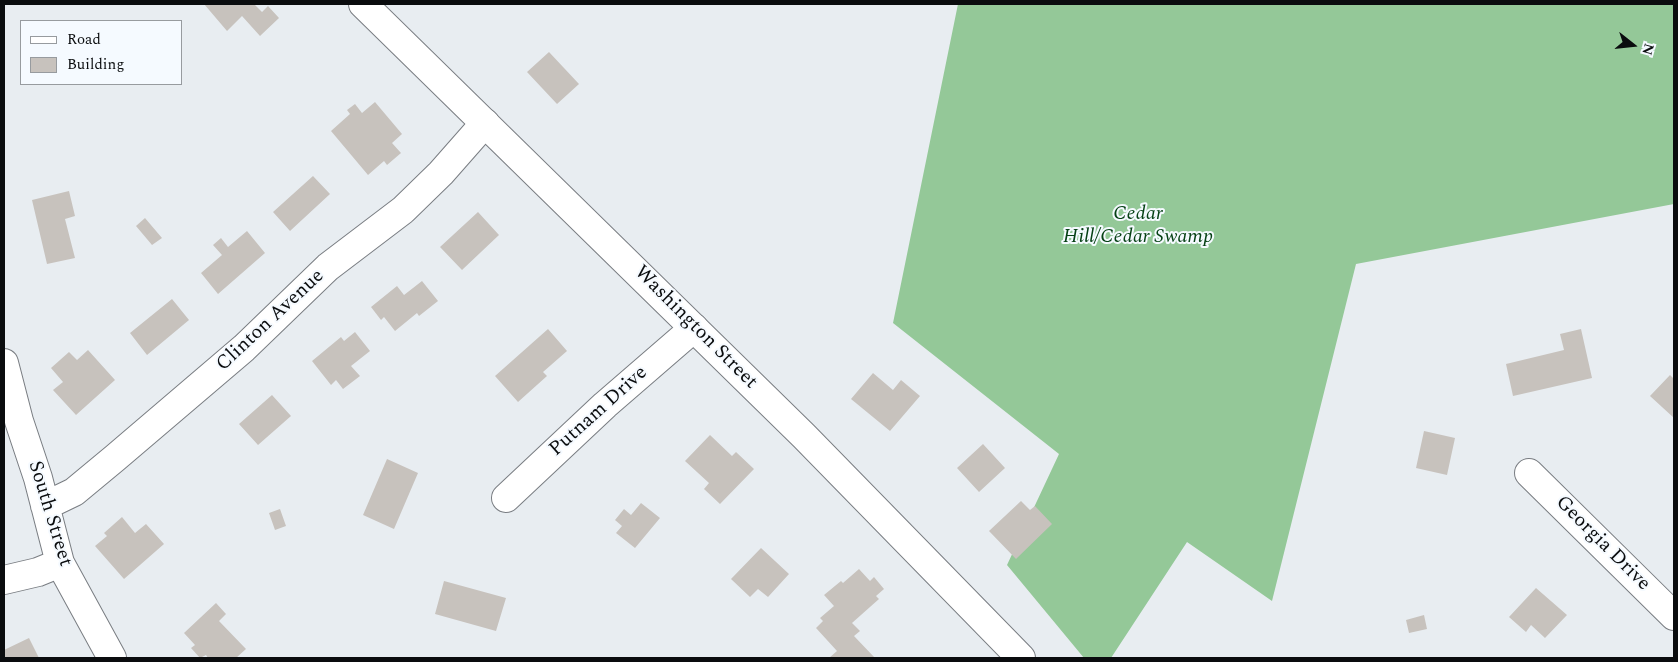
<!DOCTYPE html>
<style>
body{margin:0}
#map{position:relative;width:1678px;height:662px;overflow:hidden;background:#e8edf1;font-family:Spectral,serif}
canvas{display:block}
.frame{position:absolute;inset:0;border:5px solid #0a0c0e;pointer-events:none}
.legend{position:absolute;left:20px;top:20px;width:162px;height:65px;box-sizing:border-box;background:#f5faff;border:1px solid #979b9f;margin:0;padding:6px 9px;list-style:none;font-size:15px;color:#0a0c0e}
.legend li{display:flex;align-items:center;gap:10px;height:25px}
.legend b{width:25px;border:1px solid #979b9f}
.north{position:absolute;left:1608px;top:20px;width:50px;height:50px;-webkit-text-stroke:4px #f5faff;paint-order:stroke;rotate:106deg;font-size:14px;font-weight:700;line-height:20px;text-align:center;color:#0a0c0e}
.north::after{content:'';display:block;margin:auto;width:18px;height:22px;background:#0a0c0e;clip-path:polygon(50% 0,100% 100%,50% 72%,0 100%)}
</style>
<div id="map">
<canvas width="1678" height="662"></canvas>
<div class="frame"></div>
<ul class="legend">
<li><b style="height:6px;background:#fff"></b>Road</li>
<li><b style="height:14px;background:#c7c2bd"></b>Building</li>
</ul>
<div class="north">N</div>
</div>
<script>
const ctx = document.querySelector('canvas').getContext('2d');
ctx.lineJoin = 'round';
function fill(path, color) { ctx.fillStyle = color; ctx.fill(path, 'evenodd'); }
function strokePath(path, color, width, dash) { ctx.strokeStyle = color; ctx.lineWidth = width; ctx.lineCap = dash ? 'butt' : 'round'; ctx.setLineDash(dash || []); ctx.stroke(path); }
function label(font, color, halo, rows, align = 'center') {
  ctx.font = font + ' Spectral,serif'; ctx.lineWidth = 4; ctx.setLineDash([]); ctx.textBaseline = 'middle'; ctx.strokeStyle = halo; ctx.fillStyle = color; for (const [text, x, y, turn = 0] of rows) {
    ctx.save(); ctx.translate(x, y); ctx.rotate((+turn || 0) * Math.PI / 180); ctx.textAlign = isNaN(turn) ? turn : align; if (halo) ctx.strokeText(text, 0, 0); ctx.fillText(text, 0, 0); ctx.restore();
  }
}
fill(new Path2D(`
 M 958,4 L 1674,4 L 1674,204 L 1356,264 L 1272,601 L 1187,542 L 1111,658 L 1084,658 L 1007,565 L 1059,454 L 893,323 Z`), '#94c898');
fill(new Path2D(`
 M 204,4 L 254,4 L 262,12 L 268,6 L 279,18 L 260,36 L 242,16 L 227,31 Z
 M 549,52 L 579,84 L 557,104 L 527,72 Z
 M 375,102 L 402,134 L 392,143 L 401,153 L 387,165 L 384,161 L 368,175 L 331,131 L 350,114 L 347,110 L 355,104 L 362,113 Z
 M 313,176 L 330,194 L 290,231 L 273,212 Z
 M 69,191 L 75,216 L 65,219 L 75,258 L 47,264 L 32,200 Z
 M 478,212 L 499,235 L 462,270 L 440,247 Z
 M 145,218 L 162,238 L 152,245 L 136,226 Z
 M 247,231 L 265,253 L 218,294 L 201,273 L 222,255 L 213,245 L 221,238 L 228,247 Z
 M 422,281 L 438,301 L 419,316 L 417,313 L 395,331 L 384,317 L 381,320 L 371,307 L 397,286 L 404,295 Z
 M 172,299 L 189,320 L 147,355 L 130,333 Z
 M 548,329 L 567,351 L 543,372 L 547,376 L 518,402 L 495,376 Z
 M 1581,329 L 1592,378 L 1513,396 L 1506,364 L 1564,350 L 1560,334 Z
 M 355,332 L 370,351 L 351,366 L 360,376 L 343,389 L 336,380 L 331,385 L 312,361 L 341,337 L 344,341 Z
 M 88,350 L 115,380 L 76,415 L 53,390 L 63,382 L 51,368 L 69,352 L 77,360 Z
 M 873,373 L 893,390 L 901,380 L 920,396 L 890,431 L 851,399 Z
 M 1670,375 L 1674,379 L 1674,418 L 1650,396 Z
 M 272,395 L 291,416 L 258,445 L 239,424 Z
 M 1424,431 L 1455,438 L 1447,475 L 1416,468 Z
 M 710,435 L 732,456 L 736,452 L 754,469 L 720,504 L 704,489 L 709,483 L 685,461 Z
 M 983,444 L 1005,468 L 979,492 L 957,468 Z
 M 387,459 L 418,473 L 394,529 L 363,515 Z
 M 1021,501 L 1030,510 L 1035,506 L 1052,524 L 1016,559 L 989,531 Z
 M 641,503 L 660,518 L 635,548 L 616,533 L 622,526 L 615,520 L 624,509 L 631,515 Z
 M 280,509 L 286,526 L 275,530 L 269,513 Z
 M 122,517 L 135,533 L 146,524 L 164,544 L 124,579 L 95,546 L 107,536 L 104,533 Z
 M 761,548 L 789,574 L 768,597 L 758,589 L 750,597 L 731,579 Z
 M 859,569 L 870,581 L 874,577 L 884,589 L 876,596 L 879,599 L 852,623 L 860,631 L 854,636 L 875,658 L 829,658 L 837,651 L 816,628 L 823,621 L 820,618 L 834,606 L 824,595 L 841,581 L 843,583 Z
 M 444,581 L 506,598 L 496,631 L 435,614 Z
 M 1536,588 L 1567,615 L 1545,638 L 1531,625 L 1526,632 L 1509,617 Z
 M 216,603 L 226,614 L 219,621 L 246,649 L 236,658 L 208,658 L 206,655 L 200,658 L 191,648 L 195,645 L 184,633 Z
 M 1424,615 L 1427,629 L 1409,633 L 1406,620 Z
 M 29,638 L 39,658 L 4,658 L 4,650 Z`), '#c7c2bd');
const street = new Path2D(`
 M 4,363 L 19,421 L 38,478 L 60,563 L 112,658
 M 1529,473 L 1674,616
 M 506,498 L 605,405 L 694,328
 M 45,506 L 74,492 L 115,458 L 244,348 L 328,267 L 403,210 L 441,173 L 485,123
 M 4,580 L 38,572 L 60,563`);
const secondary = new Path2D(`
 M 363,4 L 804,436 L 1021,658`);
strokePath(street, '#797d82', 30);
strokePath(secondary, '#797d82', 30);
strokePath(street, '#fff', 28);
strokePath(secondary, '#fff', 28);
label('italic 20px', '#054114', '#f5faff', [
 ["Cedar",1138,215],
 ["Hill/Cedar Swamp",1138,238]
]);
label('20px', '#0a0c0e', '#f5faff', [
 ["Clinton Avenue",271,321,-43],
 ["Washington Street",695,328,45],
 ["Putnam Drive",599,412,-42],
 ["South Street",49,514,73],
 ["Georgia Drive",1602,544,45]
]);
</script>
